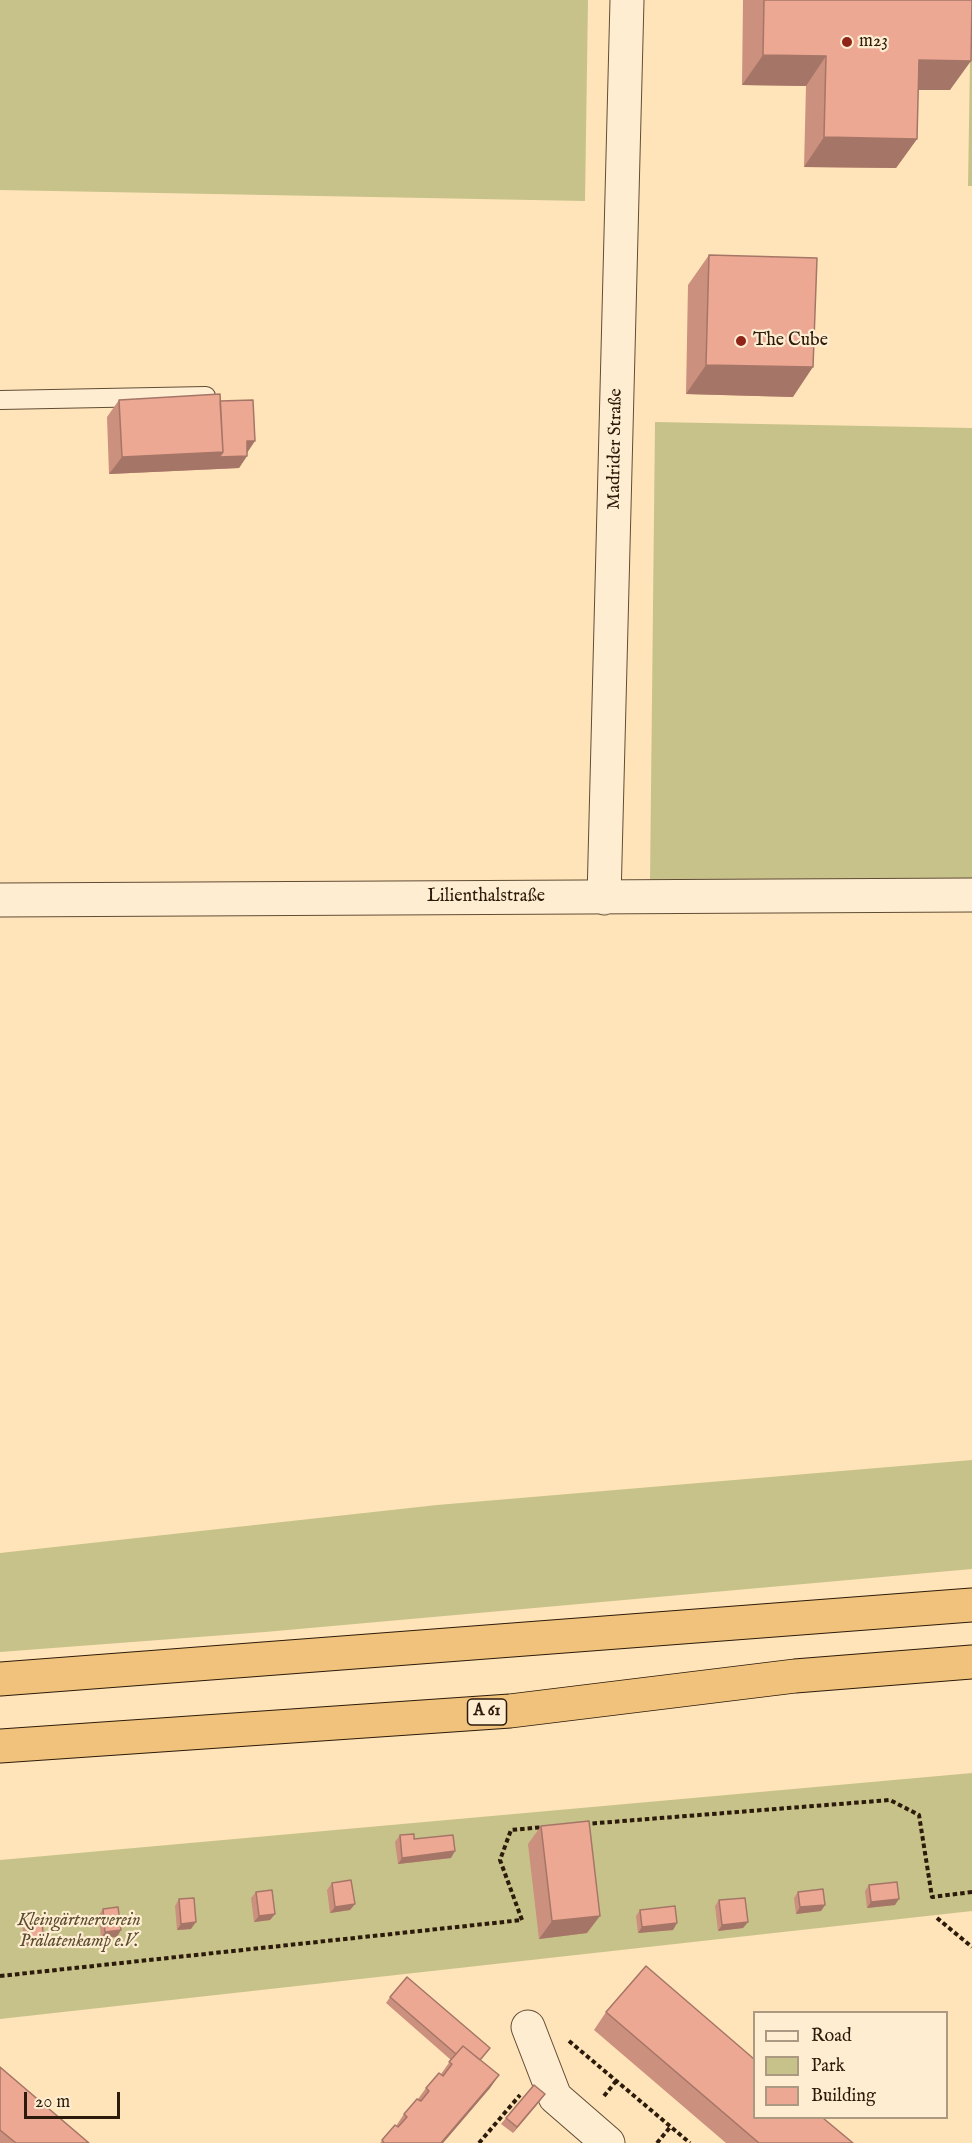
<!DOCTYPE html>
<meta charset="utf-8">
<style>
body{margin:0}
#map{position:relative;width:972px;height:2143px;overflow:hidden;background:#ffe4b9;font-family:"IM FELL English",serif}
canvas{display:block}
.legend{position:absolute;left:753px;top:2011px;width:195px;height:108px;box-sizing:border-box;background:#ffedd2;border:2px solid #ab9982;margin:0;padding:8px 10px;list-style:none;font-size:18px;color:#2c1b0a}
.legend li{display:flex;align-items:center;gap:12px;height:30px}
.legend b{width:30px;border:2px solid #ab9982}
.scale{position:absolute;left:24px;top:2092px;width:96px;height:27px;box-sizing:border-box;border:3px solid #2c1b0a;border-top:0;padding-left:8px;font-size:18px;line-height:21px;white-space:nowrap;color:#2c1b0a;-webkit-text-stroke:4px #ffedd2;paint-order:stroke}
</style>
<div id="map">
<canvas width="972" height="2143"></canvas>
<ul class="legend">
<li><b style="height:8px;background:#ffedd2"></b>Road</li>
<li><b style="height:16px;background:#c7c28a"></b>Park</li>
<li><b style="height:16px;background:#eca893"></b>Building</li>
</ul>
<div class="scale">20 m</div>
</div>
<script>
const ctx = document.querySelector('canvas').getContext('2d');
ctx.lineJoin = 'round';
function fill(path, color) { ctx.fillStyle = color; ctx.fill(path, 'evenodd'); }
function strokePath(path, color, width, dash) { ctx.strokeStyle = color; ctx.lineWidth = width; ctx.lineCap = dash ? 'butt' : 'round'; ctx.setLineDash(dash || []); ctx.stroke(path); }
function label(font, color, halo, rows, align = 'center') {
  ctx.font = font + ' "IM FELL English",serif'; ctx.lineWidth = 4.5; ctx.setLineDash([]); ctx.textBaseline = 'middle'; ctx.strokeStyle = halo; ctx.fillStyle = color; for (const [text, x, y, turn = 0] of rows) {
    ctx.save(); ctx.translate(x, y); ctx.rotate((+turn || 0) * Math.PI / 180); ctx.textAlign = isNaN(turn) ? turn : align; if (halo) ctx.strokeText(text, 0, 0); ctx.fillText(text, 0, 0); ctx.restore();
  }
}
fill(new Path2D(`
 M 0,0 L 588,0 L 585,201 L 0,190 Z
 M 971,0 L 972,0 L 972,186 L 968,186 Z
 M 655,422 L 972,428 L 972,878 L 650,882 Z
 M 972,1460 L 972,1569 L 265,1632 L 0,1652 L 0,1553 L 437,1505 Z
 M 972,1773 L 972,1911 L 0,2019 L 0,1860 Z`), '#c7c28a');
const service = new Path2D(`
 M 0,400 L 206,396`);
const minor = new Path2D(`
 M 604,898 L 627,0
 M 0,900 L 972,895
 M 528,2027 L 555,2097 L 608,2143`);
const motorway = new Path2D(`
 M 0,1679 L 972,1605
 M 0,1746 L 510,1711 L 795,1676 L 972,1662`);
strokePath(service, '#614d36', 20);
strokePath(minor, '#614d36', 35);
strokePath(motorway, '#2c1b0a', 35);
strokePath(new Path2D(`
 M 585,1824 L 890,1800 L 919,1815 L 932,1897 L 972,1892
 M 937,1918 L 972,1947
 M 0,1976 L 522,1920 L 500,1860 L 511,1830 L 544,1827
 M 569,2041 L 690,2143
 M 604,2096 L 617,2080
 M 479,2143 L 520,2095
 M 657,2143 L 671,2126`), '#2c1b0a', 4, [4.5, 3]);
strokePath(service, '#ffedd2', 18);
strokePath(minor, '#ffedd2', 33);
strokePath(motorway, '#f0c27c', 33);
fill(new Path2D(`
 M 743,0 L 972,0 L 950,90 L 918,90 L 917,139 L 896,168 L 804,167 L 806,86 L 742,85 Z
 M 709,255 L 793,397 L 686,394 L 688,285 Z
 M 119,400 L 220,401 L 247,453 L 247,456 L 239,468 L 109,474 L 107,417 Z
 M 541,1826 L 587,1933 L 539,1939 L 528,1844 Z
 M 400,1835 L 414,1839 L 451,1858 L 398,1864 L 395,1842 Z
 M 332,1883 L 355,1904 L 350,1910 L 330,1913 L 327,1890 Z
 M 869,1885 L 895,1905 L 867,1908 L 865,1891 Z
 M 256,1892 L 275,1914 L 270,1920 L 254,1922 L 251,1898 Z
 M 798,1892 L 825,1905 L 821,1911 L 796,1914 L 794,1898 Z
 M 179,1899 L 191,1929 L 177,1930 L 175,1906 Z
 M 719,1900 L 748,1922 L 743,1928 L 718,1931 L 715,1906 Z
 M 103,1909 L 117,1937 L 101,1938 L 99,1915 Z
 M 640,1910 L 677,1923 L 673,1930 L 638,1933 L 636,1916 Z
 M 26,1917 L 44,1939 L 39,1945 L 25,1946 L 22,1924 Z
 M 390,1997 L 490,2048 L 480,2060 L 499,2075 L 490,2088 L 443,2143 L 380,2143 L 396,2126 L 404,2114 L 418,2099 L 426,2088 L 441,2074 L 451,2060 L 386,2003 Z
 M 606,2012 L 853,2143 L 726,2143 L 594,2030 Z
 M 0,2067 L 89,2143 L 0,2143 Z
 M 540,2101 L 513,2133 L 501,2124 L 506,2118 Z`), '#cb907e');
fill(new Path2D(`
 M 763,55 L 826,56 L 806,86 L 742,85 Z
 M 919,60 L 971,61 L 950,90 L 898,90 Z
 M 824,137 L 917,139 L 896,168 L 804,167 Z
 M 706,365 L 813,367 L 793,397 L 686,394 Z
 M 247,441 L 255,441 L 247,453 Z
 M 223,452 L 247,456 L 239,468 L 109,474 L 122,457 Z
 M 455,1851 L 451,1858 L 398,1864 L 402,1858 Z
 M 899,1899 L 895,1905 L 867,1908 L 871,1902 Z
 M 355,1904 L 350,1910 L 330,1913 L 335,1907 Z
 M 825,1905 L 821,1911 L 796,1914 L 800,1907 Z
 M 275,1914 L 270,1920 L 254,1922 L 259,1916 Z
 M 600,1916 L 587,1933 L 539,1939 L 552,1921 Z
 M 196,1922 L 191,1929 L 177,1930 L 181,1924 Z
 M 748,1922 L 743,1928 L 718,1931 L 722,1925 Z
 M 677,1923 L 673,1930 L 638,1933 L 642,1927 Z
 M 121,1930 L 117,1937 L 101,1938 L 105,1932 Z
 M 44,1939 L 39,1945 L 25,1946 L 29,1940 Z
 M 499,2075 L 490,2088 L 443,2143 L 441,2143 Z
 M 545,2094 L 540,2101 L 513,2133 L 517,2127 Z`), '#a57667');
const building = new Path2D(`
 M 764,0 L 972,0 L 971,61 L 919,60 L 917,139 L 824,137 L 826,56 L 763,55 Z
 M 709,255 L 817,258 L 813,367 L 706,365 Z
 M 220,394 L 223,452 L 122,457 L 119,400 Z
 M 253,400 L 255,441 L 247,441 L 247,456 L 219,457 L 223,452 L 220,401 Z
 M 589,1821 L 600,1916 L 552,1921 L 541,1826 Z
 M 414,1834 L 414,1839 L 453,1835 L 455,1851 L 402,1858 L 400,1835 Z
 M 351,1880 L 355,1904 L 335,1907 L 332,1883 Z
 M 897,1882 L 899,1899 L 871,1902 L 869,1885 Z
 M 823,1889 L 825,1905 L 800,1907 L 798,1892 Z
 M 272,1890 L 275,1914 L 259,1916 L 256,1892 Z
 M 194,1898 L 196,1922 L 181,1924 L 179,1899 Z
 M 745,1898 L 748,1922 L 722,1925 L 719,1900 Z
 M 675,1906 L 677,1923 L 642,1927 L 640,1910 Z
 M 118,1907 L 121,1930 L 105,1932 L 103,1909 Z
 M 41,1916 L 44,1939 L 29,1940 L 26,1917 Z
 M 646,1966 L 754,2059 L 754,2118 L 823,2118 L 853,2143 L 759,2143 L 606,2012 Z
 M 407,1977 L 490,2048 L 480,2060 L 463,2046 L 456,2054 L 390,1997 Z
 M 463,2046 L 499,2075 L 441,2143 L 384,2143 L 382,2140 L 395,2125 L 398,2127 L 407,2117 L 404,2114 L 417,2099 L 421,2101 L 429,2091 L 426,2088 L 439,2073 L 443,2076 L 452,2064 L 449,2062 Z
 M 0,2067 L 89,2143 L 16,2143 L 0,2130 Z
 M 534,2085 L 545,2094 L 517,2127 L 506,2118 Z`);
fill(building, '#eca893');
strokePath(building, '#a57667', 1.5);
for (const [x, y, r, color] of [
 [847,42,6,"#8f2418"],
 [741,341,6,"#8f2418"]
]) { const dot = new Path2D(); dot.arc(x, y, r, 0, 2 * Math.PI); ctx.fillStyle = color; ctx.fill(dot); strokePath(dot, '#ffedd2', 2); }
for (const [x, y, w] of [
 [487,1712,39]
]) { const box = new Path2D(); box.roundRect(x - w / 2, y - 13, w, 26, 4.5); ctx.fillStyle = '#ffedd2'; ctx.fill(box); strokePath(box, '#2c1b0a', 1.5); }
label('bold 16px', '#2c1b0a', null, [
 ["A 61",487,1712]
]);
label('18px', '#2c1b0a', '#ffedd2', [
 ["m23",859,42],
 ["The Cube",753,341]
], 'left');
label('18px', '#2c1b0a', '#ffedd2', [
 ["Madrider Straße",616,449,-89],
 ["Lilienthalstraße",486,897]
]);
label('italic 18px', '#5a4d30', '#ffedd2', [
 ["Kleingärtnerverein",79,1921],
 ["Prälatenkamp e.V.",79,1942]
]);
</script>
